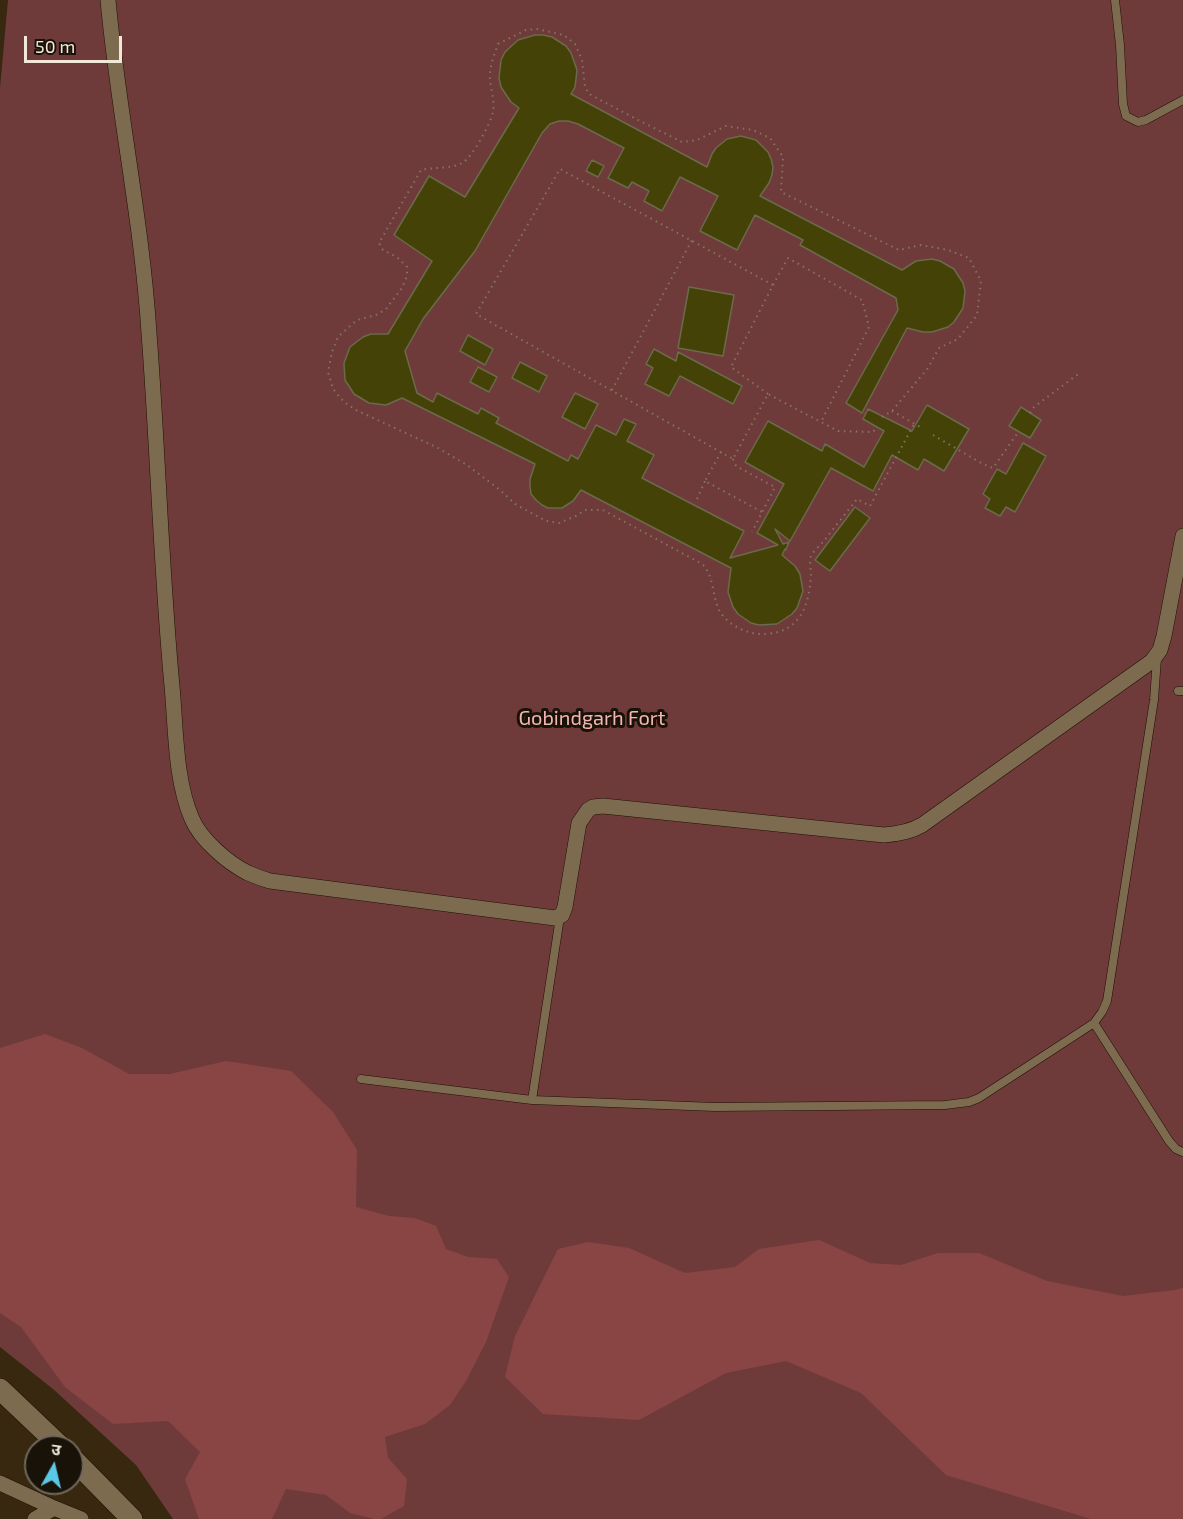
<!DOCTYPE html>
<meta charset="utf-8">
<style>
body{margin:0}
#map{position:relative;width:1183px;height:1519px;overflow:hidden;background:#37280f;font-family:"Exo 2","Noto Sans Devanagari",sans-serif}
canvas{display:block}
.north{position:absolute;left:24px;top:1435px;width:60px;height:60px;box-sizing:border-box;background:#191208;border:2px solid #70685c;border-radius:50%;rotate:8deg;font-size:16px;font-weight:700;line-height:24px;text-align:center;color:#f2e8da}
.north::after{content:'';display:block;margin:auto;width:21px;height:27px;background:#5ac8e6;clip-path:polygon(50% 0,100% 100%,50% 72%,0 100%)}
.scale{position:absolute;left:24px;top:36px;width:98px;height:27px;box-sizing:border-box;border:3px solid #f2e8da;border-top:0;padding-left:8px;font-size:18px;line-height:21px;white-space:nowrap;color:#f2e8da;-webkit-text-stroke:4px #191208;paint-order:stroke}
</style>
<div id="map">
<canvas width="1183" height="1519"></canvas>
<div class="north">उ</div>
<div class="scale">50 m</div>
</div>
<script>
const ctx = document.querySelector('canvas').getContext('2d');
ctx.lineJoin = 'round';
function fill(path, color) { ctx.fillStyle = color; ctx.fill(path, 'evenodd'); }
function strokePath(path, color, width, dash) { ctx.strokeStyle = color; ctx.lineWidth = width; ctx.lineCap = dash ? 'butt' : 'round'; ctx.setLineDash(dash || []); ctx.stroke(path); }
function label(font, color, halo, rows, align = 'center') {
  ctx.font = font + ' "Exo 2",sans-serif'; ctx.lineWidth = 6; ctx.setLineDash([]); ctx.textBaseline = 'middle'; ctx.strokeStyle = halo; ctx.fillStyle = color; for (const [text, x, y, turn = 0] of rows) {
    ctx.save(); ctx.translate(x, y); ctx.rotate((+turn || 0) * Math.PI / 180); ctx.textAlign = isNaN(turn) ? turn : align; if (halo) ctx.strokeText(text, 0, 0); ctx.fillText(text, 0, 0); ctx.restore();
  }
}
fill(new Path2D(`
 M 8,0 L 1183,0 L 1183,1519 L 173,1519 L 136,1465 L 53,1389 L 0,1347 L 0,88 Z`), '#6f3b3a');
fill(new Path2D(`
 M 45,1034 L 82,1048 L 129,1074 L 170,1074 L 226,1061 L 291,1071 L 333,1112 L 357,1150 L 356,1207 L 389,1216 L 415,1218 L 436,1226 L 446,1249 L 468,1257 L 497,1259 L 509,1277 L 486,1342 L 466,1381 L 450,1405 L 425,1424 L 385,1437 L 388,1458 L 407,1479 L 404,1506 L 381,1519 L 374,1519 L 350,1513 L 326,1495 L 286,1489 L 273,1517 L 271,1519 L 199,1519 L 185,1479 L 200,1452 L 168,1421 L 113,1424 L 65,1387 L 21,1327 L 0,1313 L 0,1048 Z
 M 819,1240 L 870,1263 L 901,1265 L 938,1253 L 979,1253 L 1047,1281 L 1123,1296 L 1175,1290 L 1183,1288 L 1183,1519 L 1091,1519 L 946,1475 L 861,1393 L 786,1361 L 726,1373 L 639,1420 L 543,1414 L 505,1377 L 515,1336 L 558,1249 L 588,1242 L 629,1248 L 685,1273 L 735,1267 L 759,1249 Z`), '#894544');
const building = new Path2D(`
 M 535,35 L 543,35 L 552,37 L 566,46 L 571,53 L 577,70 L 575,87 L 571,94 L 707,167 L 712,154 L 716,148 L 727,139 L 741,136 L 756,140 L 768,152 L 771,159 L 773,167 L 772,175 L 769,183 L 760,196 L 902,270 L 916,261 L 932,259 L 940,261 L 954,269 L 963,283 L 965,291 L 963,308 L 954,322 L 948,327 L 932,332 L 923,332 L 907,328 L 862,413 L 846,403 L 898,310 L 896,298 L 800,245 L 803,240 L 755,215 L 737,250 L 700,231 L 718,196 L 680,177 L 662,211 L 644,201 L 649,191 L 632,182 L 628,188 L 608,178 L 624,148 L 578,124 L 568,121 L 559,121 L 550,124 L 542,133 L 475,251 L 423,319 L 405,351 L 417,393 L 433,402 L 437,393 L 478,414 L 481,408 L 499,418 L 496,423 L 568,461 L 571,455 L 578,459 L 596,425 L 616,435 L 624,419 L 636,424 L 627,441 L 654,455 L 642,478 L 744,531 L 730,558 L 778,545 L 757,533 L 784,484 L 745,462 L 768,421 L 822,451 L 825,444 L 864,467 L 884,431 L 863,419 L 868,409 L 912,431 L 927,405 L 969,429 L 944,471 L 924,459 L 918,470 L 892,455 L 873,491 L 831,468 L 790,541 L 775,529 L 783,544 L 789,542 L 786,549 L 786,550 L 785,549 L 782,555 L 795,566 L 800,574 L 803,591 L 797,608 L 792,614 L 777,624 L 759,625 L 751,623 L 738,614 L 733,607 L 728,592 L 731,568 L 581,490 L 573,501 L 562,508 L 548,508 L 542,505 L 536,500 L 531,494 L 530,487 L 530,479 L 535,464 L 402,398 L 386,405 L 369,403 L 354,394 L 345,380 L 344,363 L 350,347 L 363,337 L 371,334 L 388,334 L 432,261 L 394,235 L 429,176 L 465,197 L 519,108 L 511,102 L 501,87 L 499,78 L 501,60 L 505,52 L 518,40 Z
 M 592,160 L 604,166 L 598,177 L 586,171 Z
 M 689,287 L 734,295 L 723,356 L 678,348 Z
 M 468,335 L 493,349 L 485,365 L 460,351 Z
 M 654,349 L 676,361 L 678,352 L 742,386 L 733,404 L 680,376 L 669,396 L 645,384 L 653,368 L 646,364 Z
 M 520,362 L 547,376 L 539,392 L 512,378 Z
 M 478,367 L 497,377 L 489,392 L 470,382 Z
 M 575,393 L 598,404 L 585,429 L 562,417 Z
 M 1021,407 L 1041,420 L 1030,438 L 1009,426 Z
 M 1023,443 L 1046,456 L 1015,512 L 1006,507 L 1000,516 L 985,508 L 990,499 L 983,494 L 997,469 L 1006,474 Z
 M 855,507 L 870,518 L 830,571 L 815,560 Z`);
fill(building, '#454207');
strokePath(building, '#6b6a4b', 1.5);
const lane = new Path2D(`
 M 1115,0 L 1120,45 L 1123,104 L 1126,116 L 1138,122 L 1146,120 L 1183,100
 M 1178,691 L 1183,691
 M 1094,1023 L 1169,1141 L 1176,1149 L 1183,1152
 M 361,1079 L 532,1100 L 715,1107 L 945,1105 L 969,1102 L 979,1098 L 1094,1023 L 1102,1012 L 1107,1001 L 1154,700 L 1157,658
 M 532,1100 L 560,917`);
const street = new Path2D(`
 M 108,0 C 118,111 142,221 149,333 C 158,451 161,569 172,686 C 176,729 175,780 192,819 C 201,840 228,863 248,873 C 255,876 263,879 270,881 L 555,918 L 562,915 L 565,907 L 579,823 L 588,810 L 593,807 L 603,806 L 884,835 C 898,834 910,832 922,825 L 1152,661 L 1160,650 L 1164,636 L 1183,536
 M 0,1483 L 54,1508
 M 35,1519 L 54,1508 L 81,1519`);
const secondary = new Path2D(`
 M 0,1389 L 61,1447
 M 72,1458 L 132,1519`);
strokePath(lane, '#1e1000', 9);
strokePath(street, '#1e1000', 16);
strokePath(secondary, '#1e1000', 22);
strokePath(new Path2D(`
 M 773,285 L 788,258 L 862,300 L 869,327 L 821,422
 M 612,390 L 692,240
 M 768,394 L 731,367 L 773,285 L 560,169 L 476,314 L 733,459 L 768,394 L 838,431 L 873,432 L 877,427
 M 892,411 L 922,428
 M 1030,413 L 1034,407 L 1081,372
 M 882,417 L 892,411 L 928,368 L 939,348 L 958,339 L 977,315 L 981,281 L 969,258 L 948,250 L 921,245 L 899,250 L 781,192 L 783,157 L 770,138 L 753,130 L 726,126 L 697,140 L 682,142 L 638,120 L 589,94 L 585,87 L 582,60 L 575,44 L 564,35 L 537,29 L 526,30 L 498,44 C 494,56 489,67 490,80 C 491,91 495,101 493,112 C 491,123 472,158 462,163 C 451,169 434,167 421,170 L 379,243 L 383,250 L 397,257 L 407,267 L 407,276 L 402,288 L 386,309 L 376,315 L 357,320 L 338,337 L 332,352 L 328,372 L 333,389 L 344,402 L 356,410 L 438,448 L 467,465 L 500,490 L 515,504 L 546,521 L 559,523 L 578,515 L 584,510 L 603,510 L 702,564 C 717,578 710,604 725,618 C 735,629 752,635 767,634 C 801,631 809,605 811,575 C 811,570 809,561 811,556 C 813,552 819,546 823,542 C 834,528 846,513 857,499 L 870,506 L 914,424
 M 933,435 L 983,464 L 993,468 L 1019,431
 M 721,452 L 705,481 L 762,512
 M 733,459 L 736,466 L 775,487 L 752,532
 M 697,499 L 705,481`), '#827561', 2, [1.5, 4.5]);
strokePath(lane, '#7d6b50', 8);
strokePath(street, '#7d6b50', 15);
strokePath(secondary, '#7d6b50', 21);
label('20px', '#f5b6b2', '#191208', [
 ["Gobindgarh Fort",592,718]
]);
</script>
